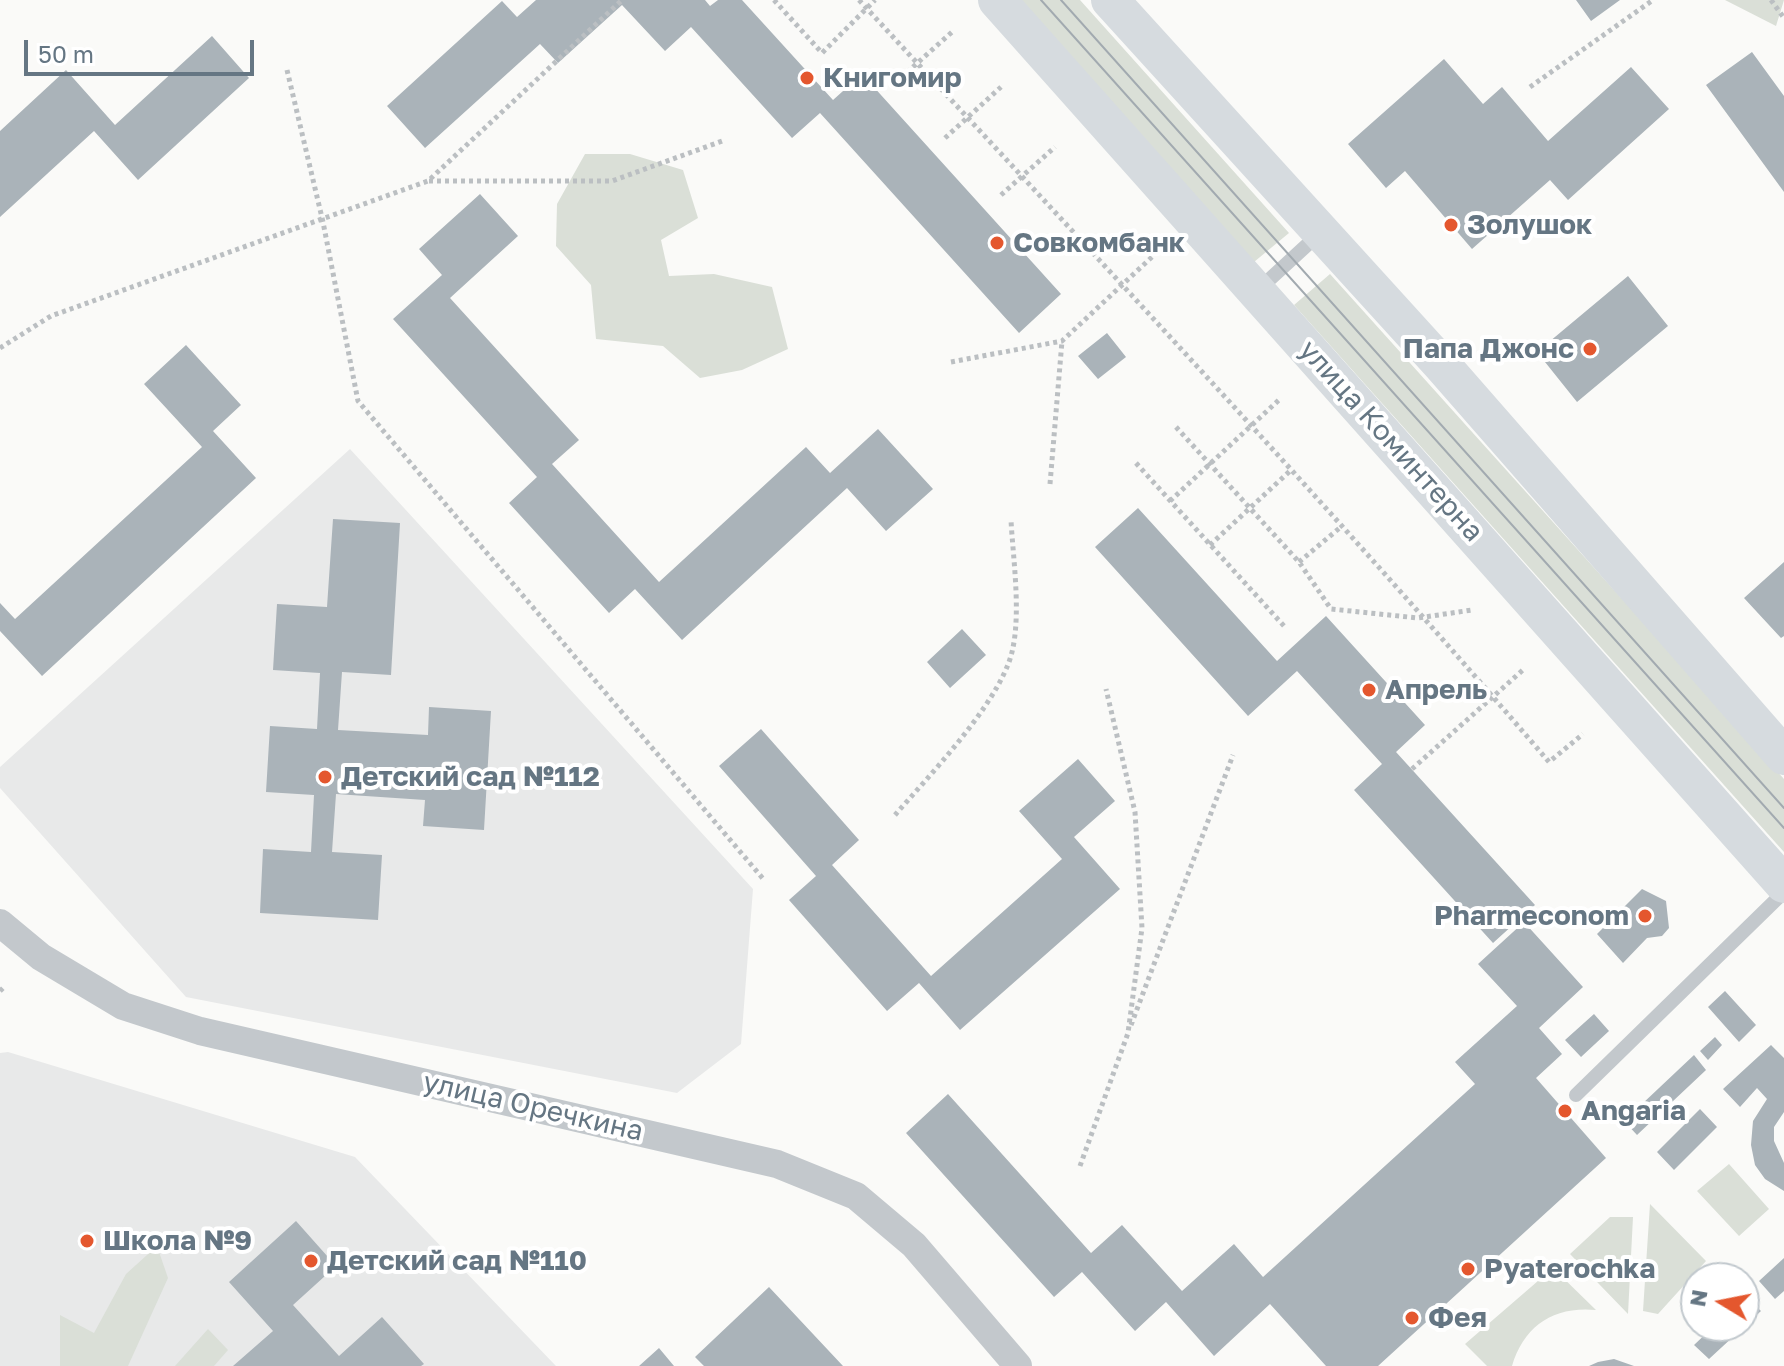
<!DOCTYPE html>
<meta charset="utf-8">
<style>
body{margin:0}
#map{position:relative;width:1784px;height:1366px;overflow:hidden;background:#fafaf8;font-family:"Golos Text",sans-serif}
canvas{display:block}
.north{position:absolute;left:1680px;top:1262px;width:80px;height:80px;box-sizing:border-box;background:#fff;border:2px solid #c1c8cd;border-radius:50%;rotate:280deg;font-size:22px;font-weight:700;line-height:32px;text-align:center;color:#657683}
.north::after{content:'';display:block;margin:auto;width:28px;height:36px;background:#e4572e;clip-path:polygon(50% 0,100% 100%,50% 72%,0 100%)}
.scale{position:absolute;left:24px;top:40px;width:230px;height:36px;box-sizing:border-box;border:4px solid #657683;border-top:0;padding-left:10px;font-size:24px;line-height:28px;white-space:nowrap;color:#657683;-webkit-text-stroke:6px #fff;paint-order:stroke}
</style>
<div id="map">
<canvas width="1784" height="1366"></canvas>
<div class="north">N</div>
<div class="scale">50 m</div>
</div>
<script>
const ctx = document.querySelector('canvas').getContext('2d');
ctx.lineJoin = 'round';
function fill(path, color) { ctx.fillStyle = color; ctx.fill(path, 'evenodd'); }
function strokePath(path, color, width, dash) { ctx.strokeStyle = color; ctx.lineWidth = width; ctx.lineCap = dash ? 'butt' : 'round'; ctx.setLineDash(dash || []); ctx.stroke(path); }
function label(font, color, halo, rows, align = 'center') {
  ctx.font = font + ' "Golos Text",sans-serif'; ctx.lineWidth = 8; ctx.setLineDash([]); ctx.textBaseline = 'middle'; ctx.strokeStyle = halo; ctx.fillStyle = color; for (const [text, x, y, turn = 0] of rows) {
    ctx.save(); ctx.translate(x, y); ctx.rotate((+turn || 0) * Math.PI / 180); ctx.textAlign = isNaN(turn) ? turn : align; if (halo) ctx.strokeText(text, 0, 0); ctx.fillText(text, 0, 0); ctx.restore();
  }
}
fill(new Path2D(`
 M 350,449 L 753,889 L 741,1044 L 677,1093 L 186,997 L 0,788 L 0,767 Z
 M 8,1052 L 355,1157 L 556,1366 L 0,1366 L 0,1053 Z`), '#e8e9e9');
fill(new Path2D(`
 M 1019,0 L 1080,0 L 1289,233 L 1254,262 Z
 M 1725,0 L 1784,0 L 1776,26 Z
 M 585,154 L 630,154 L 683,170 L 698,218 L 661,240 L 669,276 L 714,274 L 772,287 L 788,349 L 742,370 L 700,378 L 663,346 L 596,339 L 591,285 L 556,246 L 557,204 Z
 M 1330,274 L 1784,779 L 1784,852 L 1294,305 Z
 M 1729,1164 L 1769,1209 L 1739,1236 L 1697,1191 Z
 M 1650,1204 L 1706,1261 L 1658,1314 L 1643,1311 Z
 M 1610,1217 L 1633,1217 L 1628,1314 L 1570,1254 Z
 M 157,1246 L 168,1278 L 128,1366 L 60,1366 L 60,1315 L 94,1333 L 126,1274 Z
 M 1553,1268 L 1596,1310 C 1553,1306 1524,1326 1512,1366 L 1487,1366 L 1465,1344 Z
 M 208,1329 L 228,1350 L 214,1366 L 175,1366 Z`), '#dadfd7');
fill(new Path2D(`
 M 536,0 L 705,0 L 710,6 L 718,0 L 742,0 L 833,100 L 862,74 L 1061,294 L 1019,333 L 820,113 L 792,138 L 691,27 L 665,51 L 622,5 L 558,63 L 540,44 L 425,148 L 387,106 L 502,1 L 517,17 Z
 M 1576,0 L 1620,0 L 1591,21 Z
 M 212,36 L 249,78 L 138,180 L 94,131 L 0,217 L 0,131 L 66,70 L 115,125 Z
 M 1752,52 L 1784,96 L 1784,192 L 1706,85 Z
 M 1444,59 L 1483,104 L 1502,87 L 1548,141 L 1631,67 L 1669,109 L 1568,200 L 1550,180 L 1472,249 L 1405,171 L 1386,188 L 1348,144 Z
 M 480,194 L 518,236 L 450,298 L 579,440 L 552,464 L 659,582 L 806,447 L 830,473 L 878,429 L 933,489 L 886,531 L 847,488 L 682,640 L 635,589 L 609,613 L 509,503 L 537,477 L 393,319 L 442,275 L 419,249 Z
 M 1628,276 L 1668,326 L 1577,402 L 1537,352 Z
 M 1107,333 L 1126,357 L 1098,379 L 1078,356 Z
 M 186,345 L 241,405 L 213,431 L 256,478 L 42,676 L 0,631 L 0,603 L 15,619 L 202,447 L 144,384 Z
 M 1138,508 L 1277,661 L 1326,616 L 1425,725 L 1396,752 L 1535,905 L 1493,943 L 1354,790 L 1382,764 L 1297,671 L 1248,716 L 1095,547 Z
 M 333,519 L 400,523 L 391,675 L 342,672 L 338,730 L 428,735 L 429,707 L 491,711 L 484,830 L 423,826 L 425,800 L 336,794 L 332,852 L 382,855 L 378,920 L 260,913 L 263,849 L 311,852 L 314,795 L 266,792 L 270,726 L 317,729 L 320,673 L 273,670 L 277,604 L 327,607 Z
 M 1784,562 L 1784,636 L 1781,638 L 1744,598 Z
 M 962,629 L 986,655 L 950,688 L 927,662 Z
 M 761,729 L 859,840 L 832,865 L 931,976 L 1062,859 L 1019,811 L 1078,759 L 1115,801 L 1074,837 L 1120,889 L 960,1030 L 919,983 L 887,1011 L 789,900 L 816,876 L 719,766 Z
 M 1642,889 L 1666,901 L 1669,928 L 1662,936 L 1647,938 L 1623,963 L 1597,934 Z
 M 1524,922 L 1583,987 L 1539,1028 L 1562,1054 L 1536,1078 L 1606,1158 L 1378,1366 L 1326,1366 L 1270,1304 L 1214,1356 L 1166,1302 L 1135,1331 L 1082,1272 L 1054,1297 L 906,1133 L 948,1094 L 1091,1253 L 1122,1225 L 1182,1291 L 1234,1244 L 1263,1277 L 1475,1084 L 1455,1062 L 1517,1006 L 1478,964 Z
 M 1725,991 L 1756,1025 L 1739,1042 L 1708,1007 Z
 M 1594,1014 L 1609,1031 L 1581,1057 L 1565,1040 Z
 M 1715,1037 L 1722,1045 L 1708,1060 L 1700,1051 Z
 M 1771,1045 L 1784,1058 L 1784,1112 L 1774,1127 L 1774,1141 L 1784,1163 L 1784,1191 L 1765,1179 L 1755,1165 L 1751,1145 L 1753,1121 L 1767,1099 L 1757,1088 L 1740,1107 L 1723,1089 Z
 M 1694,1055 L 1706,1070 L 1637,1135 L 1624,1121 Z
 M 1700,1109 L 1717,1127 L 1674,1170 L 1657,1152 Z
 M 296,1221 L 336,1266 L 293,1305 L 339,1356 L 382,1317 L 424,1364 L 421,1366 L 233,1366 L 273,1331 L 229,1282 Z
 M 1784,1258 L 1784,1291 L 1775,1299 L 1759,1281 Z
 M 769,1287 L 843,1366 L 704,1366 L 695,1357 Z
 M 1746,1296 L 1761,1311 L 1709,1359 L 1694,1345 L 1714,1326 L 1744,1326 Z
 M 659,1348 L 674,1366 L 639,1366 Z
 M 1614,1359 L 1634,1366 L 1589,1366 L 1598,1362 Z`), '#aab3b9');
strokePath(new Path2D(`
 M 774,0 L 822,53 L 875,0
 M 859,0 C 1091,252 1326,501 1549,762 L 1583,734
 M 1771,0 L 1784,18
 M 287,70 L 323,222 L 358,401 L 765,881
 M 895,83 L 952,32
 M 1530,87 L 1653,0
 M 945,138 L 1001,87
 M 429,181 L 612,181 L 725,140
 M 1001,195 L 1055,147
 M 0,348 L 51,316 L 428,181 L 622,0
 M 951,362 L 1062,341 L 1153,256
 M 1176,427 L 1299,562 L 1331,609 L 1418,618 L 1472,610
 M 1136,463 L 1284,626
 M 1050,484 L 1062,341
 M 1170,501 L 1281,398
 M 1210,545 L 1291,470
 M 1299,562 L 1342,526
 M 1412,769 L 1524,669
 M 895,815 C 930,775 987,715 1007,667 C 1024,629 1013,561 1011,520
 M 0,991 L 4,987
 M 1131,1025 L 1233,755
 M 1080,1166 L 1128,1033 L 1142,928 L 1135,812 L 1106,689`), '#bbbfc2', 5, [4, 4]);
strokePath(new Path2D(`
 M 1258,290 L 1319,234
 M 1576,1095 L 1784,892`), '#c3c8cc', 14);
strokePath(new Path2D(`
 M 0,923 L 41,957 L 123,1006 L 200,1031 L 777,1164 L 856,1196 L 914,1245 L 1018,1366`), '#c3c8cc', 28);
strokePath(new Path2D(`
 M 997,0 L 1784,884
 M 1110,0 L 1441,364 L 1784,756`), '#d6dbdf', 38);
strokePath(new Path2D(`
 M 1041,0 L 1784,828
 M 1061,0 L 1784,808`), '#a2aab0', 2);
for (const [x, y, r, color] of [
 [807,78,8,"#e4572e"],
 [1451,225,8,"#e4572e"],
 [997,243,8,"#e4572e"],
 [1590,349,8,"#e4572e"],
 [1369,690,8,"#e4572e"],
 [325,777,8,"#e4572e"],
 [1645,916,8,"#e4572e"],
 [1565,1111,8,"#e4572e"],
 [87,1241,8,"#e4572e"],
 [311,1261,8,"#e4572e"],
 [1468,1269,8,"#e4572e"],
 [1412,1318,8,"#e4572e"]
]) { const dot = new Path2D(); dot.arc(x, y, r, 0, 2 * Math.PI); ctx.fillStyle = color; ctx.fill(dot); strokePath(dot, '#fff', 3); }
label('bold 28px', '#657683', '#fff', [
 ["Книгомир",823,78],
 ["Золушок",1467,225],
 ["Совкомбанк",1013,243],
 ["Папа Джонс",1574,349,"right"],
 ["Апрель",1385,690],
 ["Детский сад №112",341,777],
 ["Pharmeconom",1629,916,"right"],
 ["Angaria",1581,1111],
 ["Школа №9",103,1241],
 ["Детский сад №110",327,1261],
 ["Pyaterochka",1484,1269],
 ["Фея",1428,1318]
], 'left');
label('28px', '#657683', '#fff', [
 ["улица Коминтерна",1391,441,48],
 ["улица Оречкина",533,1107,13]
]);
</script>
